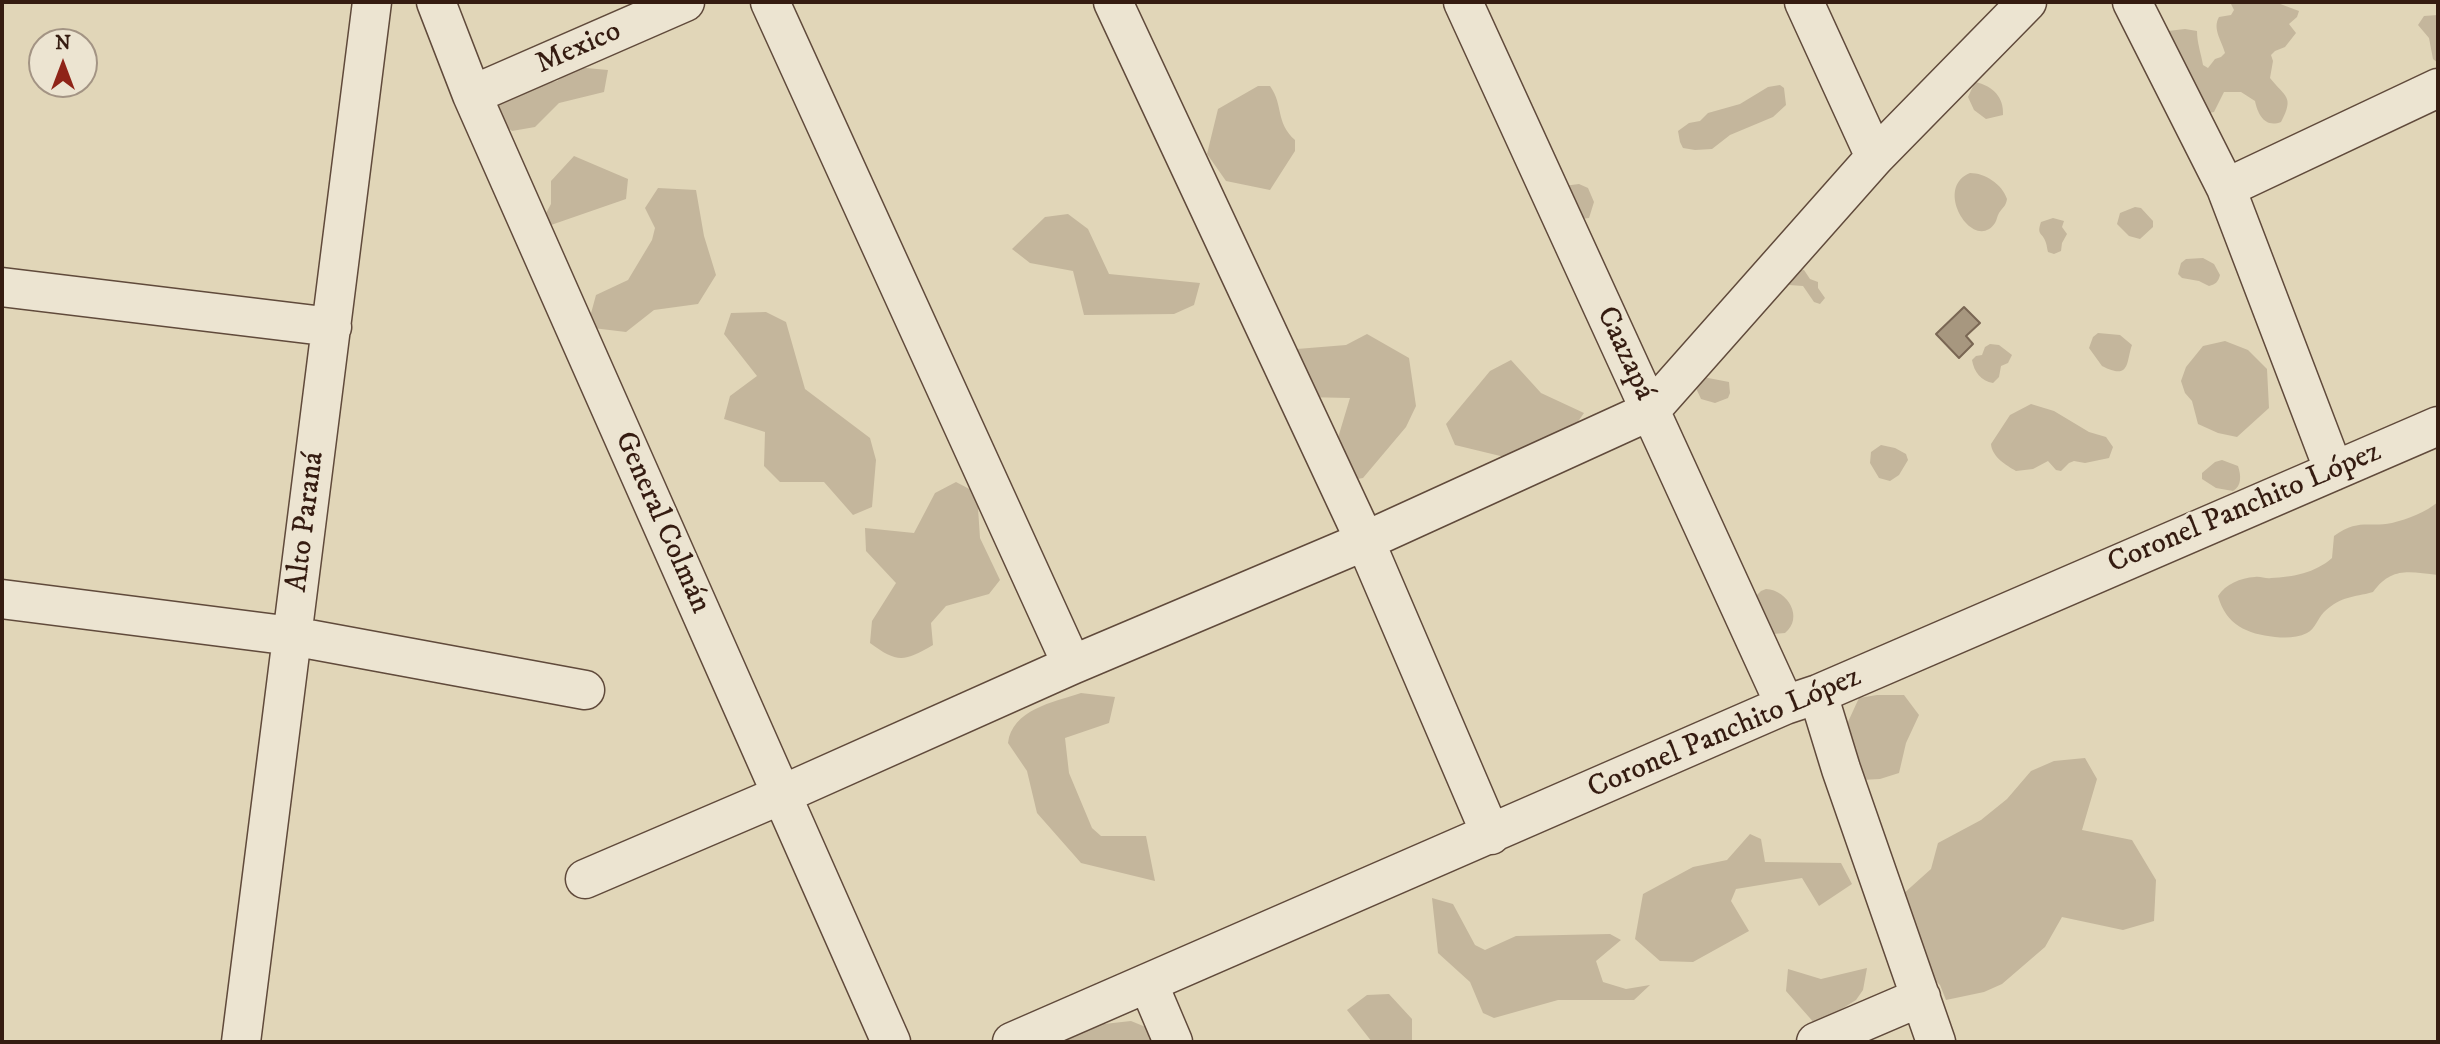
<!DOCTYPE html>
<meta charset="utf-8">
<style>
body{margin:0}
#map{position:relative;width:2440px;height:1044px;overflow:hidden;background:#e1d6b8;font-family:"IM FELL DW Pica",serif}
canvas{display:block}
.frame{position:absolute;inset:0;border:4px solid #351c11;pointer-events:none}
.north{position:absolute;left:28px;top:28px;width:70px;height:70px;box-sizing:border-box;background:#ece4d1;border:2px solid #a39484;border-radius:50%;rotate:0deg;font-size:19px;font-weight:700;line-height:28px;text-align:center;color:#351c11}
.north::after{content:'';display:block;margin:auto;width:24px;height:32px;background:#8f2418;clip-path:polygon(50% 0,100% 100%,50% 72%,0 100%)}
</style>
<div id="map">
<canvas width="2440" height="1044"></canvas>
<div class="frame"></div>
<div class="north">N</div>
</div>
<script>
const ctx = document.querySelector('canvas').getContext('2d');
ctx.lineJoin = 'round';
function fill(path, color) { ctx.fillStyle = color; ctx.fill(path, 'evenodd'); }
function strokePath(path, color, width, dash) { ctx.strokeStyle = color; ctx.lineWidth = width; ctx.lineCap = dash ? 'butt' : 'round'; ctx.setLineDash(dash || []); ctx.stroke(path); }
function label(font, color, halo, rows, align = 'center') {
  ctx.font = font + ' "IM FELL DW Pica",serif'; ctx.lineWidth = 6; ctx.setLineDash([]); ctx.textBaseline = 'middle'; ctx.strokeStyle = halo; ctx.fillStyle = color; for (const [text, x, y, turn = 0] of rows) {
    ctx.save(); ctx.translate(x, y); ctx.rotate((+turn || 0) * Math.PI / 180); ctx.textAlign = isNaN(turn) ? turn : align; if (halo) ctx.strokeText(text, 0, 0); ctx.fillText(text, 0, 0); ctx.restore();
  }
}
fill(new Path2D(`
 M 2230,2 L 2275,2 L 2299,11 L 2297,17 L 2289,24 L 2296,33 L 2285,47 L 2275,51 L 2271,55 L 2273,61 L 2270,78 C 2285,97 2295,96 2281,122 C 2265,128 2258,115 2255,101 L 2241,92 L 2224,92 L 2214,112 L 2209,113 L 2203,104 L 2203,98 L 2188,89 L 2185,79 L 2184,62 L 2169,55 L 2168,31 L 2185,29 L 2197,31 C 2197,43 2201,53 2203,65 L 2208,68 L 2215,59 L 2221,57 L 2225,53 C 2222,41 2212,29 2219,17 L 2231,15 L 2234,10 Z
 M 2438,15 L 2438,63 L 2433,59 L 2429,38 L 2418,25 L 2424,16 Z
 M 575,67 L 608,70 L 604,92 L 559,103 L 535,127 L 512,131 L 495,118 L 495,106 L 511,90 L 557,81 Z
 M 1975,82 C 1993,86 2004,97 2003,115 L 1986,119 L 1974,110 L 1968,97 Z
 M 1780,85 L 1784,88 L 1786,105 L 1773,117 L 1730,135 L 1712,149 L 1695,150 L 1683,148 L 1680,142 L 1678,131 L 1689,123 L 1700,121 L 1708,113 L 1740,104 L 1768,87 Z
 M 1258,86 L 1270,86 C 1284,106 1275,122 1295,140 L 1295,151 L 1270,190 L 1226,181 L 1207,154 L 1218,109 Z
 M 574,156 L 628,179 L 626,199 L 551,225 L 540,224 L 551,204 L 551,181 Z
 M 1970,173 C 1985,173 2002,184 2007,199 C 2006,206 2003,207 1999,213 C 1997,216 1997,220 1995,223 C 1974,254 1932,188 1970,173 Z
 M 1579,184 L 1588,188 L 1594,202 L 1589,218 L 1581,219 L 1564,186 Z
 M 658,188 L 696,190 L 704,236 L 716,275 L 698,304 L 654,310 L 626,332 L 593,328 L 590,317 L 596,295 L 628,280 L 652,240 L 655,228 L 645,208 Z
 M 2135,207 L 2141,208 L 2153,221 L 2153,227 L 2140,239 L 2129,236 L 2117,224 L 2120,213 Z
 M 1068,214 L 1088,229 L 1109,274 L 1200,283 L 1194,305 L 1174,314 L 1084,315 L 1073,271 L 1030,263 L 1012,249 L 1045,217 Z
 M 2053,218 L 2064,221 L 2062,227 L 2067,234 L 2062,243 L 2061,251 L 2054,254 L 2048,252 C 2047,249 2047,246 2046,243 C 2043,232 2036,236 2041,222 Z
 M 2203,258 L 2214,264 L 2220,275 C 2218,282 2216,284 2209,286 L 2199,281 L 2182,278 L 2178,274 L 2181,263 L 2186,259 Z
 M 1804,270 L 1810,279 L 1818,282 L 1818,288 L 1825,298 L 1820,304 L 1814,302 L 1803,286 L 1789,285 L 1788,282 L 1795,271 Z
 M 766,312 L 786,322 L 805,389 L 870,438 L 876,460 L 872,507 L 853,515 L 824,482 L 780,482 L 764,466 L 765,432 L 724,419 L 730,396 L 757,376 L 724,334 L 731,313 Z
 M 2098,333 L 2120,335 L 2132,345 C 2126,361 2131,381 2102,366 L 2089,348 L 2093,337 Z
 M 1367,334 L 1409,358 L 1416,406 L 1406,427 L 1363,478 L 1340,482 L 1331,461 L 1350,398 L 1303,397 L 1278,364 L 1297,349 L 1346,345 Z
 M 2225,341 L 2248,350 L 2267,369 L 2269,408 L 2237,437 L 2218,433 L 2198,424 L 2192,401 L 2185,393 L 2181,381 L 2186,367 L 2203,346 Z
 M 1990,344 L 1999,345 L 2012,355 L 2008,363 L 2001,366 L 1999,377 L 1993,383 C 1981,381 1974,372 1972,360 L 1976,356 L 1982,355 L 1985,347 Z
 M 1511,360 L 1541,393 L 1584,413 L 1563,443 L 1521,461 L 1455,445 L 1446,424 L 1490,371 Z
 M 1703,377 L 1729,382 L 1730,393 L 1728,398 L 1715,403 L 1701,399 L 1695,386 Z
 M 2031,404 L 2054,411 L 2089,432 L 2106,437 L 2113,447 L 2109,458 L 2085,463 L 2074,461 L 2069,463 L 2061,471 L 2056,470 L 2048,461 L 2033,469 L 2016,471 C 2006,465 1992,457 1991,444 L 2010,415 Z
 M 1881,445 L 1895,448 L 1906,454 L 1908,460 L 1899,475 L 1890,481 L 1879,478 L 1870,463 L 1871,452 Z
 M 2222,460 L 2238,466 C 2241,475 2242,486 2233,491 L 2216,488 L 2202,479 L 2202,473 L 2215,462 Z
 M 956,482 L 977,493 L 980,538 L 1000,580 L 989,594 L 946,606 L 931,623 L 933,645 C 904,662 897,663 870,643 L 872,621 L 896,583 L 866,551 L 865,528 L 914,533 L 935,493 Z
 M 2438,502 L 2438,575 C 2410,572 2392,566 2373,592 C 2352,598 2343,595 2324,612 C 2318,618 2315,629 2307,633 C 2297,638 2286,638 2275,637 C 2247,634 2226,625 2218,596 C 2226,584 2240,578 2255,577 C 2260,576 2266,579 2271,578 C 2293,577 2315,573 2332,558 L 2334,536 C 2359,518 2369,528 2392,523 C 2408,519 2426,512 2438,502 Z
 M 1766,589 C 1788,590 1804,618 1785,633 L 1773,634 L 1753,599 L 1761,591 Z
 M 1081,693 L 1115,697 L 1109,723 L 1065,738 L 1069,773 L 1092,828 L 1101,836 L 1146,836 L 1155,881 L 1081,863 L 1037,813 L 1027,771 L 1008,743 C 1012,710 1053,702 1081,693 Z
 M 1877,695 L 1904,695 L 1919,715 L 1906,743 L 1899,773 L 1880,779 L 1860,780 L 1847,724 L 1859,698 Z
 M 2085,758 L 2097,779 L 2082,830 L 2132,840 L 2156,880 L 2154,921 L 2123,930 L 2062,917 L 2045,947 L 2002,984 L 1984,992 L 1946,1000 L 1940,985 L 1915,962 L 1902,895 L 1931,869 L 1938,843 L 1981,820 L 2007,799 L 2031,771 L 2054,761 Z
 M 1750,834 L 1761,839 L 1765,862 L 1841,863 L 1852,884 L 1819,906 L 1802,878 L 1736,889 L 1731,901 L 1749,931 L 1693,962 L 1660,961 L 1635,939 L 1643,894 L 1693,867 L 1727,860 Z
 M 1432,898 L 1453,904 L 1475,945 L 1485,950 L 1516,936 L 1610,934 L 1621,940 L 1596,961 L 1603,982 L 1626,989 L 1650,985 L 1634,1000 L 1558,1000 L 1494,1018 L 1483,1013 L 1470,982 L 1438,953 Z
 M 1867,968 L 1863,990 L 1856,1000 L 1816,1025 L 1786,991 L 1788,969 L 1821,979 Z
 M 1389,994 L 1412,1019 L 1412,1042 L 1372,1042 L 1347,1010 L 1367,995 Z
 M 1131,1021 L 1153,1030 L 1158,1042 L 1062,1042 L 1095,1025 Z`), '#c4b69c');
const water = new Path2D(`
 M 1964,307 L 1980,323 L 1966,336 L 1973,344 L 1959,358 L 1936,334 Z`);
fill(water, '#a7977f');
strokePath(water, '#796653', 2);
const minor = new Path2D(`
 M 436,2 L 472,95 L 891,1042
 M 770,2 L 1072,665
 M 1113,2 L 1365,541 L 1491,835
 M 1463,2 L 1785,705
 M 1804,2 L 1875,157
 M 2132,2 L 2226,188 L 2334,471
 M 472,95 L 685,2
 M 2226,188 L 2438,88
 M 2,287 L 332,327
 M 2,599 L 292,636 L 585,690
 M 1818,694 L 1841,769 L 1936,1042
 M 585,879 L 781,795 L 1072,665 L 1365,541 L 1650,411 L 1875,157 L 2027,2
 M 1148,983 L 1173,1042
 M 241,1042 L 372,2
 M 1012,1042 L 1785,705 L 1818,694 L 2438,426
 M 1816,1042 L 1921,997`);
strokePath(minor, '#604a3b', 41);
strokePath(minor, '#ece4d1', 38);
label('30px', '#351c11', '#ece4d1', [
 ["Mexico",579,49,-24],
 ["Caazapá",1624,354,65],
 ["Coronel Panchito López",2245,509,-23],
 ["Alto Paraná",307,522,-83],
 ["General Colmán",661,523,66],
 ["Coronel Panchito López",1725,734,-23]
]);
</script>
